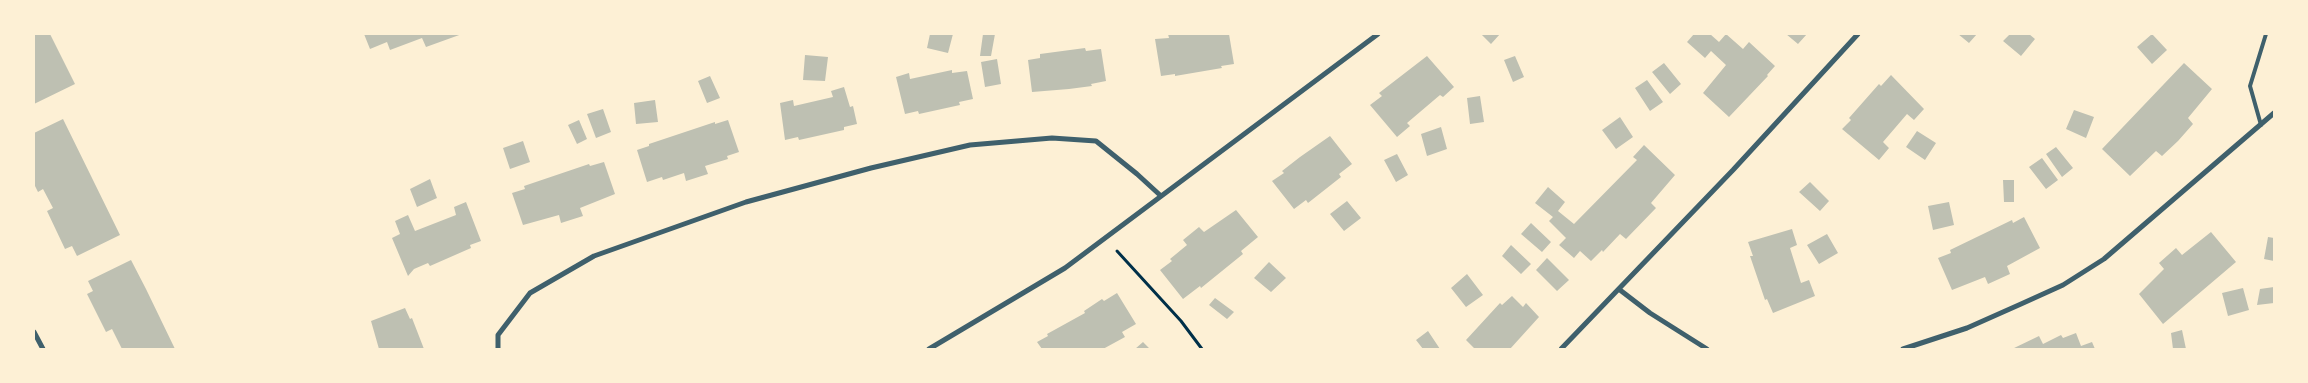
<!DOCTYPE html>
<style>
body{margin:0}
#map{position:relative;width:2308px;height:383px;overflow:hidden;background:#fdf0d5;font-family:"Noto Sans",sans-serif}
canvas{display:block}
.frame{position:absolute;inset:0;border:35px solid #fdf0d5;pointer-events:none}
</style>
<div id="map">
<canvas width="2308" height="383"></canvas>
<div class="frame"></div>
</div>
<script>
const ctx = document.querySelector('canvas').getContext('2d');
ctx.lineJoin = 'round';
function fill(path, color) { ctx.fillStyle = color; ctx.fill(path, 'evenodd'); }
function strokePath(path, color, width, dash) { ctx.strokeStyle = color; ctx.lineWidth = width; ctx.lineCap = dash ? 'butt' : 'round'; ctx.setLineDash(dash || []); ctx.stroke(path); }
fill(new Path2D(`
 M 34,34 L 50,34 L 75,84 L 34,104 Z
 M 364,34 L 462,34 L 426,47 L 422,38 L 390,50 L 387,42 L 370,49 Z
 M 930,34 L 953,34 L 948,53 L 927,48 Z
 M 983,34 L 995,34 L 991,56 L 980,56 Z
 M 1168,34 L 1229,34 L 1234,64 L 1221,66 L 1222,68 L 1175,76 L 1175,74 L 1161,76 L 1155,39 L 1169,38 Z
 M 1481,34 L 1500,34 L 1491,44 Z
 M 1694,34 L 1710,34 L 1719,42 L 1726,34 L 1743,49 L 1749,42 L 1775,66 L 1767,75 L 1768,76 L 1729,117 L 1703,93 L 1726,65 L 1711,51 L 1705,58 L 1687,42 Z
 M 1786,34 L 1807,34 L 1798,44 Z
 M 1958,34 L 1977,34 L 1969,43 Z
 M 2010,34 L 2029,34 L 2035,39 L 2021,56 L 2003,41 Z
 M 2152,34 L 2167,50 L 2152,64 L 2137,47 Z
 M 1085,48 L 1086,51 L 1101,49 L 1106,81 L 1091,84 L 1092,86 L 1069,89 L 1032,92 L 1028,60 L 1040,58 L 1040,54 Z
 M 805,55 L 828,57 L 825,81 L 803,80 Z
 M 1427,56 L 1454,87 L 1443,97 L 1440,95 L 1407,123 L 1410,126 L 1397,137 L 1370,105 L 1382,96 L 1379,93 Z
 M 1515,56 L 1524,77 L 1513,82 L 1504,60 Z
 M 997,59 L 1001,84 L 985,87 L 981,62 Z
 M 1664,63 L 1681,84 L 1670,94 L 1652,72 Z
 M 2184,63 L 2212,89 L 2188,118 L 2193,124 L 2178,141 L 2162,156 L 2156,151 L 2130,176 L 2102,149 Z
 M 952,70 L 952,73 L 967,71 L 973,99 L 959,102 L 960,105 L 919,114 L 918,111 L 905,114 L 896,77 L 909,73 L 910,79 Z
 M 1891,75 L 1924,109 L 1914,120 L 1907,114 L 1883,142 L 1889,148 L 1879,160 L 1842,129 L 1851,120 L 1849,118 L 1879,84 L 1881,86 Z
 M 710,76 L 720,98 L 707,103 L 698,81 Z
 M 1647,80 L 1663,102 L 1650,111 L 1635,88 Z
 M 844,87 L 850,107 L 853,106 L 857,124 L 844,127 L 844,130 L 799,140 L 798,137 L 785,140 L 780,103 L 793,100 L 794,106 L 833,97 L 831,91 Z
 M 1480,96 L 1484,122 L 1470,124 L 1467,98 Z
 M 655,100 L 658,122 L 636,124 L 634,103 Z
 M 603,109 L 611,132 L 596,138 L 587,114 Z
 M 2074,110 L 2094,117 L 2086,138 L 2066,129 Z
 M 1620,117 L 1633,137 L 1616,149 L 1602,130 Z
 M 63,119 L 120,235 L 77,256 L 72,246 L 65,249 L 47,211 L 53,208 L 43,189 L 38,192 L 34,184 L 34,133 Z
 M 579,120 L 587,139 L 577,144 L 568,125 Z
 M 728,120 L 739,152 L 727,156 L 728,159 L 705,166 L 708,174 L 686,181 L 684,173 L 663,180 L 662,177 L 647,182 L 637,150 L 649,146 L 649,144 L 715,122 L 715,124 Z
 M 1441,127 L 1447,149 L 1427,156 L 1421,134 Z
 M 1917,131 L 1936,143 L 1925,160 L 1906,147 Z
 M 1330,136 L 1352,164 L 1339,174 L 1341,177 L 1308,203 L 1306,200 L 1294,209 L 1272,181 L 1284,173 L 1282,171 L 1300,157 Z
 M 523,141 L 530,162 L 510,169 L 503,148 Z
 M 1644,145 L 1675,175 L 1651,203 L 1656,208 L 1626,239 L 1620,234 L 1603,252 L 1602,250 L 1591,261 L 1580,251 L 1574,258 L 1559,245 L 1566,238 L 1549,221 L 1553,217 L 1535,203 L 1548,187 L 1565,202 L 1558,211 L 1574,224 L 1637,160 L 1633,157 Z
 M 2056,147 L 2073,168 L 2062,177 L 2046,154 Z
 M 1397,154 L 1408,175 L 1396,182 L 1384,160 Z
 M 2042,158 L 2058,180 L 2046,189 L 2029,167 Z
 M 604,162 L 615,194 L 580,208 L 583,216 L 561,223 L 559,215 L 523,225 L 512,193 L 525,189 L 524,186 L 589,164 L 590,166 Z
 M 430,179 L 437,198 L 417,207 L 410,189 Z
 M 2003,180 L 2014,180 L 2014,202 L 2004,202 Z
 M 1810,182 L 1829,201 L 1820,211 L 1799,192 Z
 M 1347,201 L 1361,218 L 1344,231 L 1330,214 Z
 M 466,202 L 481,241 L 470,245 L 471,248 L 430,266 L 428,263 L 414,269 L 408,276 L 392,238 L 400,234 L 395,221 L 408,215 L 415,231 L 456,215 L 454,207 Z
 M 1949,202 L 1954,225 L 1933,230 L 1928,206 Z
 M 1236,210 L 1258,237 L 1241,251 L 1243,254 L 1201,288 L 1200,286 L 1183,299 L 1160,270 L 1172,261 L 1170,259 L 1187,245 L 1183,240 L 1199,227 L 1204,232 Z
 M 2024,217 L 2040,248 L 2007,266 L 2010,274 L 1988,284 L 1985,277 L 1952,290 L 1938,258 L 1951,253 L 1950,250 L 2012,220 L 2013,223 Z
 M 1531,223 L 1551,242 L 1542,252 L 1521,234 Z
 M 1792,229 L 1797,245 L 1790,248 L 1801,283 L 1809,280 L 1815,296 L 1773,313 L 1767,299 L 1765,300 L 1750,256 L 1753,256 L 1748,242 Z
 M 2211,232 L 2236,262 L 2163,324 L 2139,294 L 2164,269 L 2159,263 L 2176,248 L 2182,255 Z
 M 1827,234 L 1838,253 L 1819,264 L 1807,245 Z
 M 2268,237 L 2274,238 L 2274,261 L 2264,259 Z
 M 1511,245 L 1531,264 L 1521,274 L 1502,256 Z
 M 1547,258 L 1569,280 L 1557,291 L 1536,270 Z
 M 131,260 L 146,289 L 175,349 L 122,349 L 112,329 L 106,332 L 87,294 L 93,291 L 88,281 Z
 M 1269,262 L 1286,278 L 1271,292 L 1254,278 Z
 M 1467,274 L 1483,295 L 1466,307 L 1451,288 Z
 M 2274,287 L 2274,303 L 2257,305 L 2260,289 Z
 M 2243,288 L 2249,310 L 2228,316 L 2222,293 Z
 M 1117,293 L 1136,324 L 1122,332 L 1125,337 L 1103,349 L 1042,349 L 1037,342 L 1048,336 L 1047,334 L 1085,313 L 1084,311 L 1102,299 L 1104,301 Z
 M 1512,296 L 1523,307 L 1526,303 L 1539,317 L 1510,349 L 1475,349 L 1466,340 L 1500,303 L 1502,305 Z
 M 1215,298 L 1234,312 L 1227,319 L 1209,305 Z
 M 405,308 L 410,319 L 412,318 L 424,349 L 379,349 L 371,321 Z
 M 2182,330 L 2186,349 L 2173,349 L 2171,333 Z
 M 1428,331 L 1440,349 L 1423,349 L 1416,340 Z
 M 2076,333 L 2081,346 L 2092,342 L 2095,349 L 2012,349 L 2039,336 L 2043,344 L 2061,335 L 2063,338 Z
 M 1143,342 L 1150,349 L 1135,349 Z`), '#bec0b2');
strokePath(new Path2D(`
 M 1117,251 L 1181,321 L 1202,349`), '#003049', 3);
strokePath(new Path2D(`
 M 2261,125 L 2250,86 L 2266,34`), '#3f606c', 4);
strokePath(new Path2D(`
 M 1620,290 L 1650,313 L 1707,349
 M 34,332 L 43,349
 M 498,349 L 498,335 L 530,293 L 594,256 L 746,202 L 871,168 L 970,145 L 1052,138 L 1096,141 L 1137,174 L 1161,196
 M 929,349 L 1065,268 L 1378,34
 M 1561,349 L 1733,170 L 1858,34
 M 1903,349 L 1967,328 L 2021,304 L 2063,285 L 2104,259 L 2274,113`), '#3f606c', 5);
</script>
